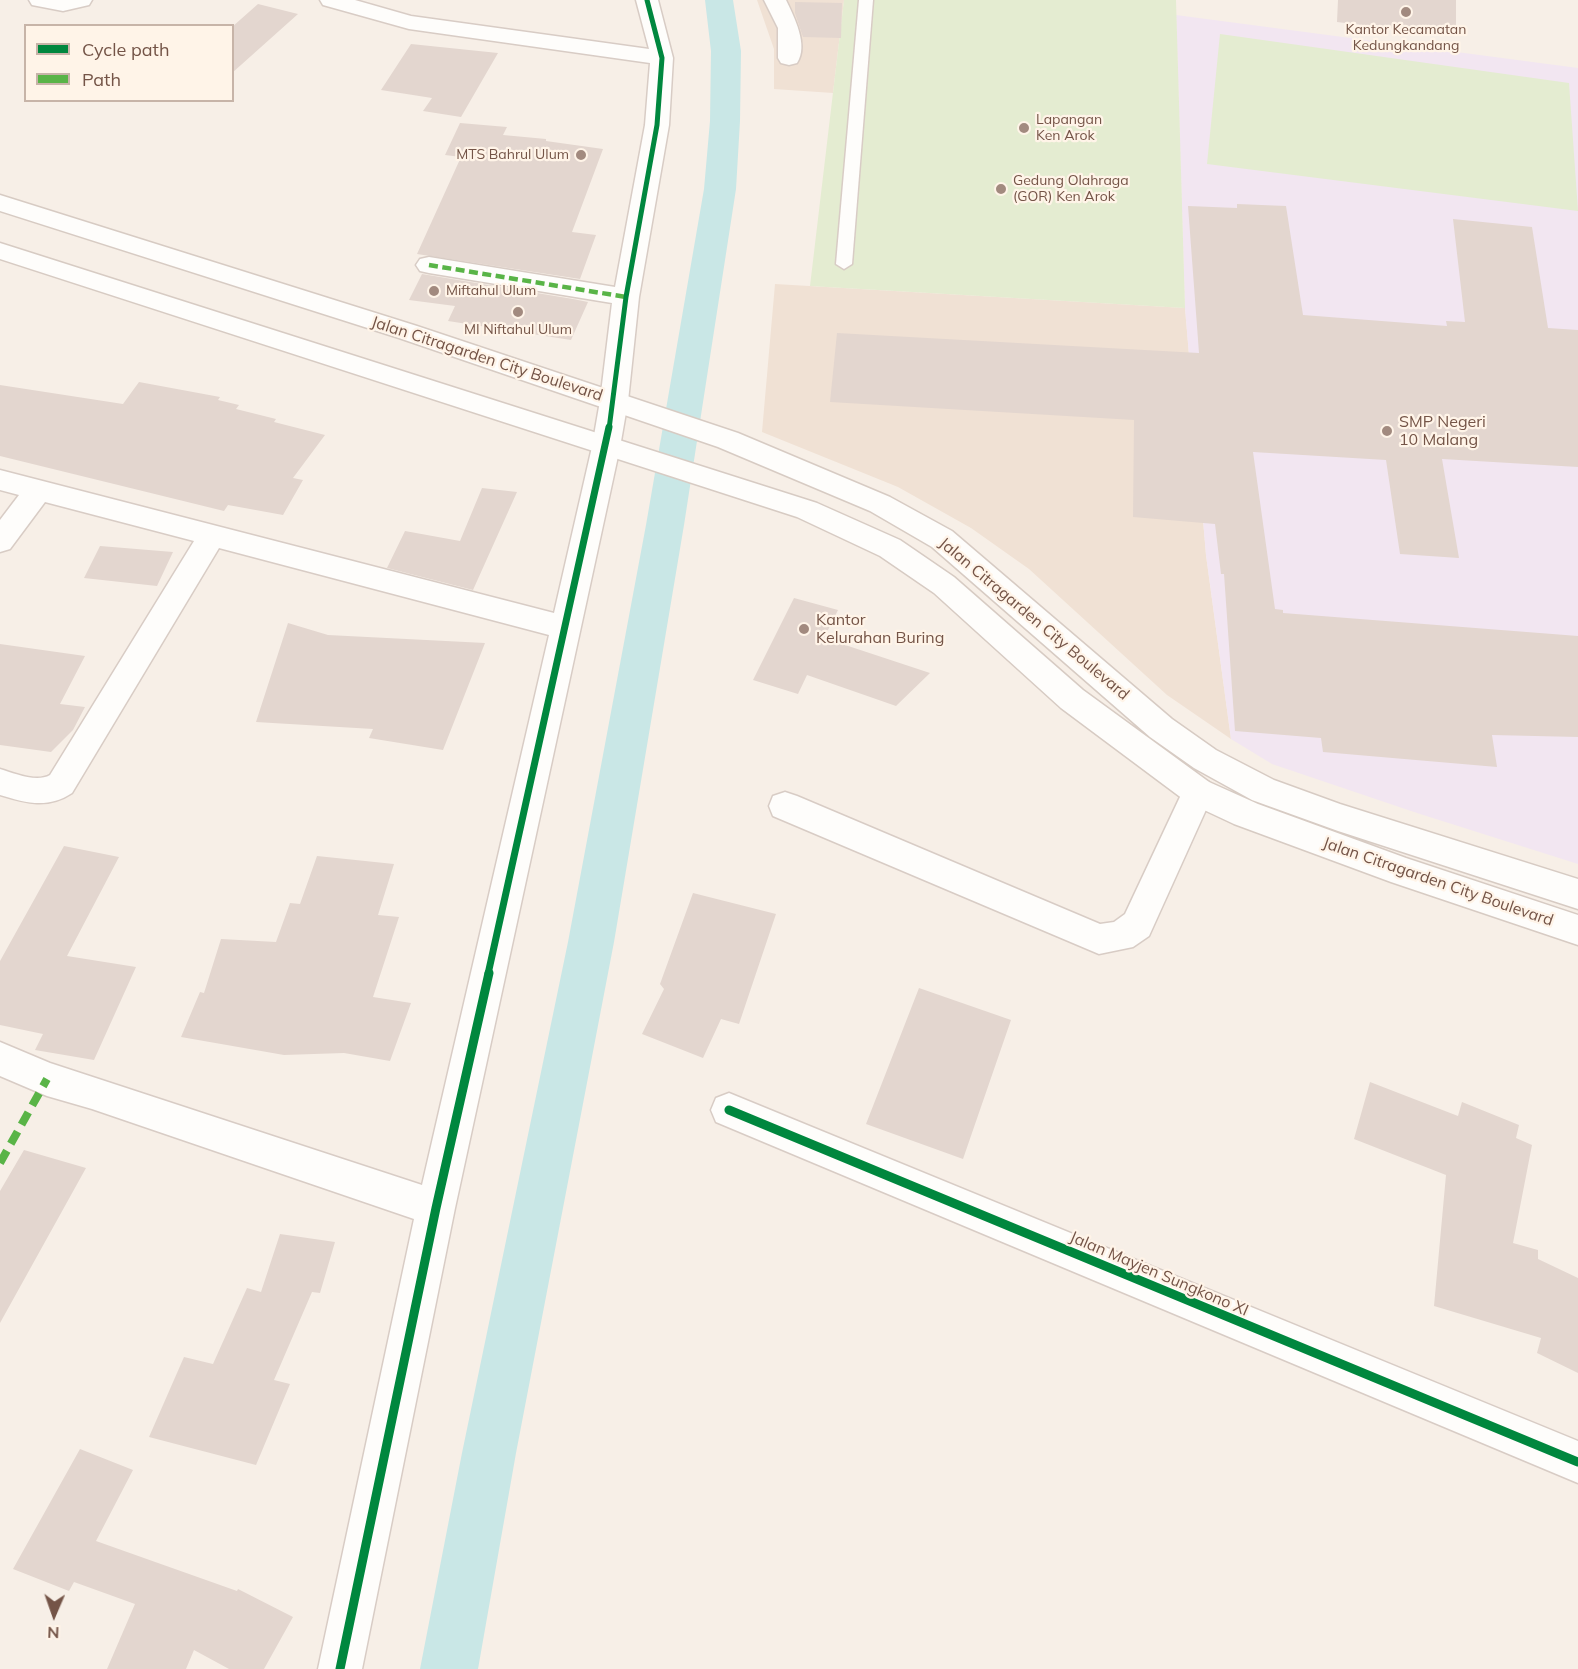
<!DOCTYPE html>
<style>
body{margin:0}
#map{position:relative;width:1578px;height:1669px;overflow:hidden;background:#f7efe7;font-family:Mulish,sans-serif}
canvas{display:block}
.legend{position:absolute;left:24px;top:24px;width:210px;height:78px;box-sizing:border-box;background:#fff4e8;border:2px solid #c7b4a8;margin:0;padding:8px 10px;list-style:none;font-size:18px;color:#745447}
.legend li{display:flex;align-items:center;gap:12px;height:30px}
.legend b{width:30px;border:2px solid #c7b4a8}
.north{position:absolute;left:24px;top:1585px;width:60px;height:60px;-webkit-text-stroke:4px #fff4e8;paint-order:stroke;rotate:182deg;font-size:16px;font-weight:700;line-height:24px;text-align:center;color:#745447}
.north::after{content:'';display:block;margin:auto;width:21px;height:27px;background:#745447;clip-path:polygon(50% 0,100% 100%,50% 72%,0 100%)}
</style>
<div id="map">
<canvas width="1578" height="1669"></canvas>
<ul class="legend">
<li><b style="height:8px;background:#00873e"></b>Cycle path</li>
<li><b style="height:8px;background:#59b447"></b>Path</li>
</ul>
<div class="north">N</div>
</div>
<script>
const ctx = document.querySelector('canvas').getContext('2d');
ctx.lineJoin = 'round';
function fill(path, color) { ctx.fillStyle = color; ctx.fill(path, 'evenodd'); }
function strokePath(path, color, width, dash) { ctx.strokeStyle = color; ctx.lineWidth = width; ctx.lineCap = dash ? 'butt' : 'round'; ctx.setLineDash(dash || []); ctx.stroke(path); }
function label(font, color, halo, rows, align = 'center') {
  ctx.font = font + ' Mulish,sans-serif'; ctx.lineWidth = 4.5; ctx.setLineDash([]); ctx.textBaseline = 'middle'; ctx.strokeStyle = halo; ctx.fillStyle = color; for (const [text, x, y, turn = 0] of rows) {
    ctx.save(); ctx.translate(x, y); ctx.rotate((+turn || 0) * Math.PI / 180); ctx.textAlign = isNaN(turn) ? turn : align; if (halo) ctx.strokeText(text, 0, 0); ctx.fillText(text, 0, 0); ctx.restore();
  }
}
fill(new Path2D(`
 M 757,0 L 844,0 L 833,93 L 774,89 L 774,49 Z
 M 775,284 L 1185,308 L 1206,555 L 1231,739 L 1167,695 L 1029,569 L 971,528 L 898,487 L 762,432 Z`), '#f0e1d4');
fill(new Path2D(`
 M 1176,15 L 1578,68 L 1578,864 L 1417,813 L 1272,764 L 1231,739 L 1206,555 L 1185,308 Z`), '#f2e6f1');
fill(new Path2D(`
 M 844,0 L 1176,0 L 1185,308 L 810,286 Z
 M 1220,34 L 1569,83 L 1578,211 L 1207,164 Z`), '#e4ecd1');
fill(new Path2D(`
 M 705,0 L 733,0 L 741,51 L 740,121 L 736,189 L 684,525 L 614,942 L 516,1453 L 478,1669 L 420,1669 L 462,1453 L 568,942 L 646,525 L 704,189 L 710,121 L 711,51 Z`), '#c9e7e6');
fill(new Path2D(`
 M 1338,0 L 1456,0 L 1456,36 L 1337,22 Z
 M 795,2 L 842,3 L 841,38 L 803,37 L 795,13 Z
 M 258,4 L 298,14 L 232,73 L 232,27 Z
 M 411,44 L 498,53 L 461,117 L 423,111 L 432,98 L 381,90 Z
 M 460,123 L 507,127 L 503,135 L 546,139 L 546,141 L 603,149 L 572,232 L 596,235 L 580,279 L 417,254 L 461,157 L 445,155 Z
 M 1237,204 L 1286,206 L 1303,315 L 1447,326 L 1446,321 L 1465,322 L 1453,219 L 1532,227 L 1548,328 L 1578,330 L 1578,467 L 1442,459 L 1459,558 L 1400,554 L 1386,460 L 1253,452 L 1275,609 L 1283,610 L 1283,613 L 1578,636 L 1578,737 L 1492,735 L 1497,767 L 1323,752 L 1321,738 L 1235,731 L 1224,574 L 1221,574 L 1215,524 L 1133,517 L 1134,420 L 830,402 L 837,333 L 1199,353 L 1188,206 L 1237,208 Z
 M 422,274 L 573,299 L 588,302 L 571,340 L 448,321 L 455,306 L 409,300 Z
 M 139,382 L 220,397 L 218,400 L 239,405 L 236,409 L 276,419 L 274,422 L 325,435 L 293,478 L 303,480 L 283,515 L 228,505 L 224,511 L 0,456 L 0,385 L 123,404 Z
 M 482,488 L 517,492 L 473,590 L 387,568 L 405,531 L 460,541 Z
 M 100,546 L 173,552 L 157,586 L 84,578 Z
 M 794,598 L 838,610 L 824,638 L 930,673 L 896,706 L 807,675 L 798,694 L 753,680 Z
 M 288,623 L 328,635 L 485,643 L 443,750 L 369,738 L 373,729 L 256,722 Z
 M 0,644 L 85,656 L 60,704 L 85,707 L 73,730 L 51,752 L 0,745 Z
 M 64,846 L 119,857 L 67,956 L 136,967 L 94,1060 L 35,1050 L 43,1034 L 0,1025 L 0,961 Z
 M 317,856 L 394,864 L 378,915 L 399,917 L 373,997 L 411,1003 L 390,1061 L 344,1053 L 284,1055 L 181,1037 L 200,992 L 204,993 L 221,939 L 276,942 L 290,903 L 300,904 Z
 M 693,893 L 776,914 L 739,1024 L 721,1019 L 703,1058 L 642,1034 L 664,989 L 660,984 Z
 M 919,988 L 1011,1020 L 963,1159 L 866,1124 Z
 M 1370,1082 L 1458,1116 L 1462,1102 L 1519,1125 L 1516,1138 L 1532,1145 L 1513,1243 L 1538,1250 L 1538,1259 L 1578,1278 L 1578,1373 L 1537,1353 L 1541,1338 L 1434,1306 L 1446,1175 L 1354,1139 Z
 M 24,1150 L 86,1168 L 0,1323 L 0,1191 Z
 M 280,1234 L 335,1242 L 320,1293 L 312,1292 L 274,1380 L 290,1384 L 256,1465 L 149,1437 L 184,1357 L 213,1364 L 247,1288 L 261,1292 Z
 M 80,1449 L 133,1470 L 96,1541 L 237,1591 L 238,1589 L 293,1617 L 264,1669 L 229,1669 L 194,1650 L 186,1669 L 107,1669 L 135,1604 L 74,1582 L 69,1591 L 13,1569 Z`), '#e3d6cf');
const lane = new Path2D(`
 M 859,0 L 873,0 L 852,264 L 844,269 L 836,264 Z`);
const street = new Path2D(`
 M 29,0 L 92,0 L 89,5 L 63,11 L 32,5 Z
 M 320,0 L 355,0 L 411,16 L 649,49 L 636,0 L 658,0 L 673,58 L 669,125 L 639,297 L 628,401 L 620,447 L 455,1208 L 362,1669 L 318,1669 L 414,1219 L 92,1109 L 47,1096 L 0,1076 L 0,1042 L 50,1063 L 422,1185 L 549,635 L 219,548 L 72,793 C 48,809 26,803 0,795 L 0,769 C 14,773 36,783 50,775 L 194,541 L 45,502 L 10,549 L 0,552 L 0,520 L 19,495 L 0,490 L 0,470 L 554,613 L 592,447 L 600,401 L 612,303 L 429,273 L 420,271 L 416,265 L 420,259 L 429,257 L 615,287 L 645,125 L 650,63 L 409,29 L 323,5 Z
 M 764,0 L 786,0 C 794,17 809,45 797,63 L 789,65 L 781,63 L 778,58 L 778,28 Z
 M 1198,778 L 1209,782 L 1214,792 L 1149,936 L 1133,947 L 1099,954 L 773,816 L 769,806 L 773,796 L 785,792 L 797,796 L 1100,924 L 1114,922 L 1125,914 L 1187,782 Z
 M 729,1093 L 1578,1441 L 1578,1483 L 716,1122 L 711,1110 L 716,1098 Z`);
const secondary = new Path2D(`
 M 0,195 L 417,326 L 738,433 L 890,497 L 952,531 L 1172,719 L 1216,750 L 1274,780 L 1340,804 L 1578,879 L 1578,909 L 1338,831 L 1252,800 L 1194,768 L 1150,737 L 932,547 L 870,511 L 718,447 L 399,338 L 0,211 Z
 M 0,243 L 817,503 L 900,540 L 954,577 L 1083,690 L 1209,782 L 1258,804 L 1406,858 L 1578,915 L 1578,945 L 1391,882 L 1234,824 L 1187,802 L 1061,708 L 934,593 L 880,556 L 797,517 L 0,259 Z`);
strokePath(lane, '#d8ccc5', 3);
strokePath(street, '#d8ccc5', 3);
strokePath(secondary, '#d7cbc3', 3);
fill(lane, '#fefdfb');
fill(street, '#fefdfb');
fill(secondary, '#fefdfb');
strokePath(new Path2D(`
 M 429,265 L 626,297`), '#59b447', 4.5, [9, 4.5]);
strokePath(new Path2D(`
 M 0,1163 L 47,1079`), '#59b447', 8, [14, 8]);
strokePath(new Path2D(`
 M 609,429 L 626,297 L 657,125 L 662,58 L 647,0`), '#00873e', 5);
strokePath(new Path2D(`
 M 488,974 L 609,427`), '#00873e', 7);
strokePath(new Path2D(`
 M 729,1110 L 1578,1462
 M 340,1669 L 436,1208 L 489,973`), '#00873e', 9);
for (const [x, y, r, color] of [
 [1406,12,6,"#a28a7f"],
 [1024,128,6,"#a28a7f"],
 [581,155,6,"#a28a7f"],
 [1001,189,6,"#a28a7f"],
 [434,291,6,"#a28a7f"],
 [518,312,6,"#a28a7f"],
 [1387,431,6,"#a28a7f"],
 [804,629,6,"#a28a7f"]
]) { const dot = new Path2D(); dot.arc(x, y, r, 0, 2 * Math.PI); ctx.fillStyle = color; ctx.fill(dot); strokePath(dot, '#fff4e8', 2); }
label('14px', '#745447', '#fff4e8', [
 ["Kantor Kecamatan",1406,30,"center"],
 ["Kedungkandang",1406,46,"center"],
 ["Lapangan",1036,120],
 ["Ken Arok",1036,136],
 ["MTS Bahrul Ulum",569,155,"right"],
 ["Gedung Olahraga",1013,181],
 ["(GOR) Ken Arok",1013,197],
 ["Miftahul Ulum",446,291],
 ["MI Niftahul Ulum",518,330,"center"]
], 'left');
label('16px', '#745447', '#fff4e8', [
 ["Jalan Citragarden City Boulevard",487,359,18],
 ["Jalan Citragarden City Boulevard",1034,619,40],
 ["Jalan Citragarden City Boulevard",1438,882,19],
 ["Jalan Mayjen Sungkono XI",1159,1274,23]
]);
label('16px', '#745447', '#fff4e8', [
 ["SMP Negeri",1399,422],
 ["10 Malang",1399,440],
 ["Kantor",816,620],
 ["Kelurahan Buring",816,638]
], 'left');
</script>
